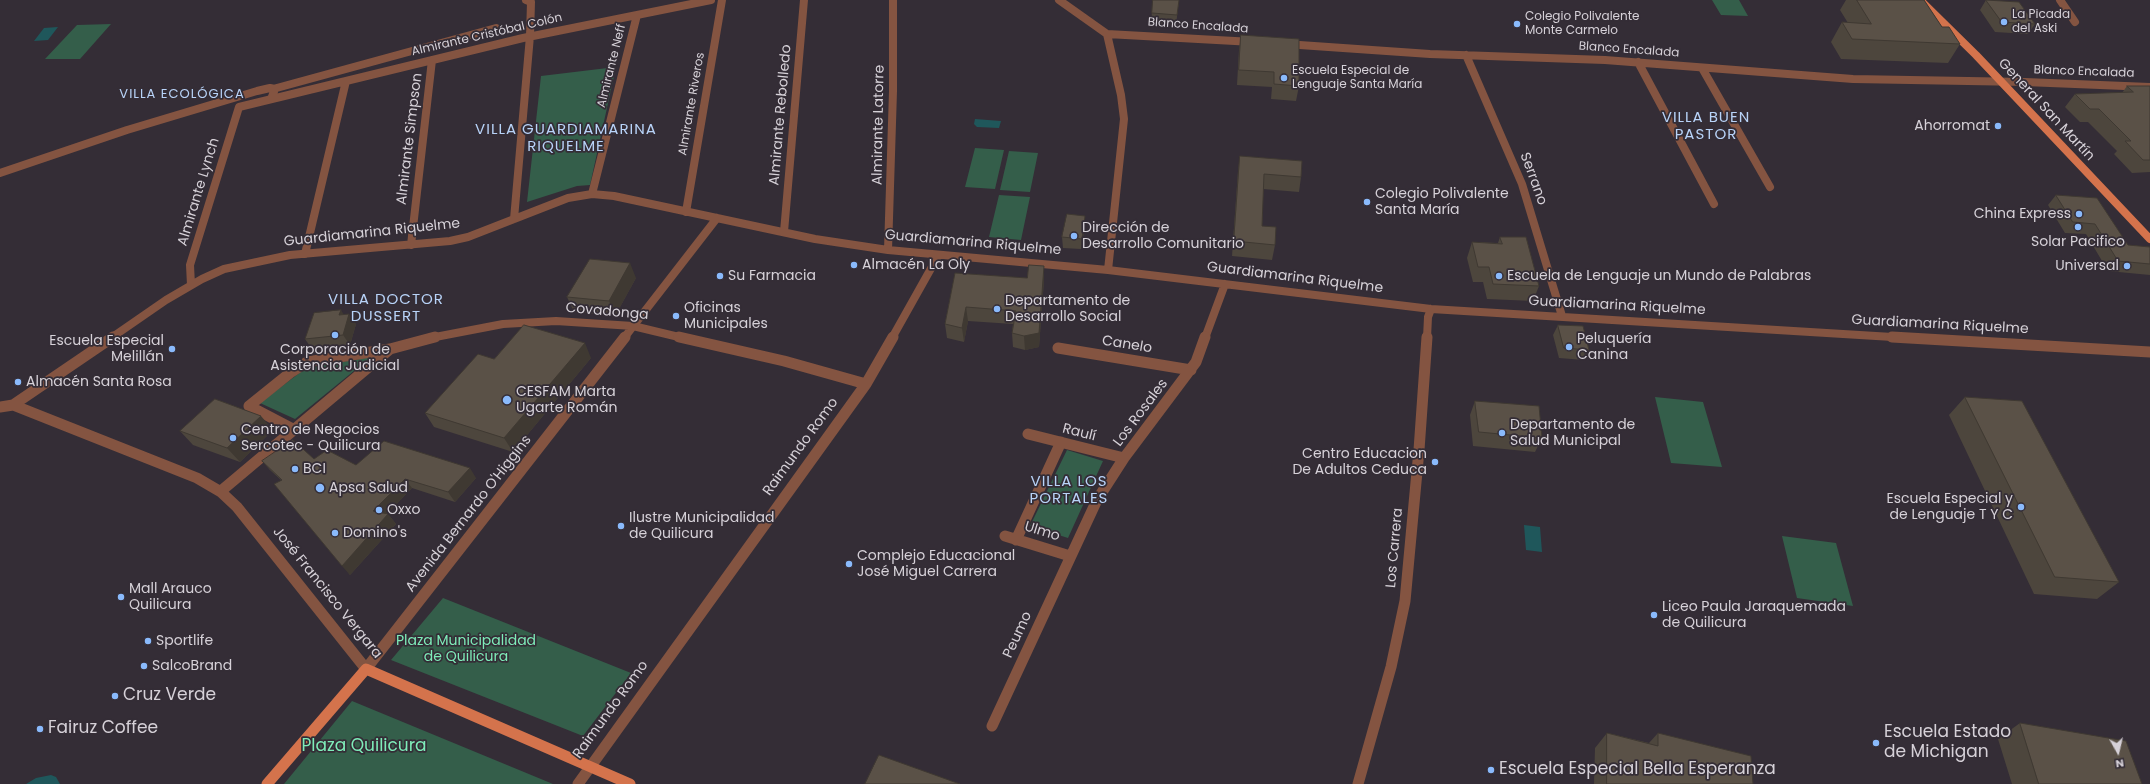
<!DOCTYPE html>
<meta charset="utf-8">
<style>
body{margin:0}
#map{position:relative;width:2150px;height:784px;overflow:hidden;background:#342d36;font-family:Poppins,sans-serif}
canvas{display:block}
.north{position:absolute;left:2098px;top:732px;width:40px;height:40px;-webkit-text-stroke:3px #342d36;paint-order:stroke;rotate:172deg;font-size:11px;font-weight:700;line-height:16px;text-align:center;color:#d6d1d8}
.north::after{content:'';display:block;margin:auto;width:14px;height:18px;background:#d6d1d8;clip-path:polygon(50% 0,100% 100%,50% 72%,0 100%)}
</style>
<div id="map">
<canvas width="2150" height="784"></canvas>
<div class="north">N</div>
</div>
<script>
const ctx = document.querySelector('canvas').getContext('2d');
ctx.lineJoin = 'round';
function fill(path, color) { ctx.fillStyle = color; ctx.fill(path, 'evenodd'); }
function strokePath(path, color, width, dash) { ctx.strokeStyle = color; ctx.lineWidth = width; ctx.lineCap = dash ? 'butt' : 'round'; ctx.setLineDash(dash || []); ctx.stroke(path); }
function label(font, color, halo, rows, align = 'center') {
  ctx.font = font + ' Poppins,sans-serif'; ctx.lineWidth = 3.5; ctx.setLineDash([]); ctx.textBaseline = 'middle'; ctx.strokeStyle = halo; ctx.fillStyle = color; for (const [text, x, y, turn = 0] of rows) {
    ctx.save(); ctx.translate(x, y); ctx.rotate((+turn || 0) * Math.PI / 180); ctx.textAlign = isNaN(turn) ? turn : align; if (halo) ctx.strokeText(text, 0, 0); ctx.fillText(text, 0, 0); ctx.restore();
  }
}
fill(new Path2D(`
 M 1712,0 L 1739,0 L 1748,16 L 1721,15 Z
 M 111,24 L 80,59 L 45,59 L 77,25 Z
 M 616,67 L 590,185 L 577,186 L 527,202 L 541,76 Z
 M 975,148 L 1004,150 L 995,189 L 965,187 Z
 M 1009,151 L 1038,153 L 1030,192 L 1000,190 Z
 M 999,195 L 1030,197 L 1021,240 L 989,237 Z
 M 371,357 L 295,419 L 260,403 L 306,368 Z
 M 1655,397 L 1703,402 L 1722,467 L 1671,463 Z
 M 1067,450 L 1103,461 L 1068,538 L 1030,526 Z
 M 1782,536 L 1836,543 L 1853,606 L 1797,598 Z
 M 443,598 L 631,673 L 583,736 L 391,660 Z
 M 352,701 L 553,784 L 284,784 Z`), '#345e4a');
fill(new Path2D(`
 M 58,27 L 48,40 L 34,41 L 44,28 Z
 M 975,119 L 1001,121 L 999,128 L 977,127 L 974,124 Z
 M 1524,525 L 1540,527 L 1542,552 L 1526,550 Z
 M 51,775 L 56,777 L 60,784 L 26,784 L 36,778 Z`), '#1f575b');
strokePath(new Path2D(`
 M 1059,0 L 1107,34 L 1121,95 L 1124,119 L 1108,270
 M 2060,0 L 2075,22
 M 1107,34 L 1253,42
 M 1285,44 L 1430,54 L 1605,60 L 1853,79 L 2025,82 L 2150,87
 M 1466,55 L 1522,184 L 1562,316
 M 1638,62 L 1714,204
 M 1702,68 L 1770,187
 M 273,89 L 496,28
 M 0,173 L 127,130 L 257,91 L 270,88 L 275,89 L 271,99
 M 592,194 L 637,15
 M 686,212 L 722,0
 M 514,219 L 530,36 L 531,2 L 526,0
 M 784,232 L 804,0
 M 411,245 L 432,60
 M 888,250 L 893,91 L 893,0
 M 305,254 L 346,81
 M 191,285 L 190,265 L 239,107 L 523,38 L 711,0
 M 111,338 L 166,300 L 202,279 L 224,269 L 290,255 L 450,241 L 468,237 L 568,198 L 592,194 L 614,196 L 815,239 L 888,250 L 1108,270 L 1431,309 L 1909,338
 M 430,338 L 503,324 L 556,321 L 633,326 L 683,338
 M 624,338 L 717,218
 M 892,338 L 938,256
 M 1205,338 L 1225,284
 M 1427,338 L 1428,317 L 1431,309`), '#845441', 8);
strokePath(new Path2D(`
 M 679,337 L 784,361 L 866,384
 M 1892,337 L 2150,352
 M 1058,348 L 1191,370
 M 13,405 L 197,478 L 221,492 L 237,507 L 366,669 L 625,337
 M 0,407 L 13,405 L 113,337
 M 293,429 L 249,406 L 290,373 L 307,362 L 390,349
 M 1028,434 L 1124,458
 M 221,491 L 390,349 L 435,337
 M 1005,536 L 1070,556
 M 1016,540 L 1061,442
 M 992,726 L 1097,500 L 1124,458 L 1196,362 L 1205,337
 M 578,784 L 866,384 L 893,337
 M 1358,784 L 1391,667 L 1405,601 L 1419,450 L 1427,337`), '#845441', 11);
strokePath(new Path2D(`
 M 1920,0 L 1976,55 L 2150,239`), '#d4734c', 8);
strokePath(new Path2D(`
 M 267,784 L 366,669 L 630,784`), '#d4734c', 11);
fill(new Path2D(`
 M 1153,0 L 1179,0 L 1176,25 L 1151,23 Z
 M 1846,0 L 1924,0 L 1942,27 L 1960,44 L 1948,63 L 1841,59 L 1831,42 L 1842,22 L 1848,23 L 1840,10 Z
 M 1986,0 L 2035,24 L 2028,34 L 1995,32 L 1980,10 Z
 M 1241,35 L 1299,86 L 1296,101 L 1271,99 L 1272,87 L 1237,85 L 1239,50 Z
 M 2127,86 L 2150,86 L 2150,172 L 2132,173 L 2114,154 L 2117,151 L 2088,122 L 2080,122 L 2065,107 L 2075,94 L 2122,93 Z
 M 1240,156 L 1301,177 L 1299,192 L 1263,189 L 1262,226 L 1275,245 L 1272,260 L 1232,256 L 1238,171 Z
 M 2056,195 L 2128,245 L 2150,247 L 2150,275 L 2108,271 L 2086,234 L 2065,233 L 2048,205 Z
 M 1085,216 L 1085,226 L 1081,249 L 1063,248 L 1062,237 Z
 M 1500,237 L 1539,286 L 1533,301 L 1487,299 L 1483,282 L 1473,282 L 1467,258 L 1472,242 L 1498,243 Z
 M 955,273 L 1044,280 L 1039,347 L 1025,350 L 1013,347 L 1012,333 L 1013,324 L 968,321 L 964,342 L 947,338 L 945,324 Z
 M 636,278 L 615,316 L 574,312 L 567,297 Z
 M 344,315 L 356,324 L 350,345 L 312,349 L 305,339 Z
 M 1558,325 L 1589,350 L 1584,360 L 1559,358 L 1553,335 Z
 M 591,358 L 513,452 L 434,427 L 425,413 Z
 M 1965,397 L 2119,582 L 2097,599 L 2034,594 L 1949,415 Z
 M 1475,401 L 1542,438 L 1535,452 L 1473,446 L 1470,415 Z
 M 273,430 L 240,462 L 193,445 L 180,431 Z
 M 314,459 L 356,465 L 476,478 L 455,502 L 412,488 L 387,514 L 388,514 L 396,524 L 350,575 L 281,480 L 270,470 L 262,461 Z
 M 2020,723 L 2142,784 L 2012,784 L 1998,739 Z
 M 1607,733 L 1649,743 L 1658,733 L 1753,784 L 1594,784 L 1595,748 Z`), '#4d463d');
fill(new Path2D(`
 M 1085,216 L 1085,226 L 1081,249 L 1082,239 Z
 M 630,263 L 636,278 L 615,316 L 609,301 Z
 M 1044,266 L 1044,280 L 1039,347 L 1025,350 L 1024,336 Z
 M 966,307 L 968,321 L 964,342 L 962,328 Z
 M 341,310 L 347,320 L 339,315 Z
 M 349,314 L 356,324 L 350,345 L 343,335 Z
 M 585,343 L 591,358 L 513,452 L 504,438 Z
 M 261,416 L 273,430 L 240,462 L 227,448 Z
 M 470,468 L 476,478 L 455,502 L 448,492 Z
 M 405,479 L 412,488 L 381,520 L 373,511 Z
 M 388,514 L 396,524 L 350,575 L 342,566 Z`), '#3f3932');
const building = new Path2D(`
 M 1153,0 L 1179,0 L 1177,15 L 1152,13 Z
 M 1857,0 L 1924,0 L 1942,27 L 1949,27 L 1960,44 L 1852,39 L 1842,22 L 1871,24 Z
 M 1986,0 L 2019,2 L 2035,24 L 2002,22 Z
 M 1241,35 L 1299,39 L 1299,86 L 1274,84 L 1274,72 L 1239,70 Z
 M 2127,86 L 2150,86 L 2150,160 L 2143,160 L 2125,141 L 2131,141 L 2099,109 L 2090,109 L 2075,94 L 2133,92 Z
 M 1240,156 L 1302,161 L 1301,177 L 1264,174 L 1262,226 L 1276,227 L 1275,245 L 1234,241 Z
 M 2056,195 L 2097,198 L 2128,245 L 2150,247 L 2150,264 L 2118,261 L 2095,224 L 2073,222 Z
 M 1067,214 L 1085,216 L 1082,239 L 1062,237 Z
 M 1500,237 L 1526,237 L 1539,286 L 1493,284 L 1489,267 L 1478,267 L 1472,242 L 1502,244 Z
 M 590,259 L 630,263 L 609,301 L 567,297 Z
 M 1029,265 L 1044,266 L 1039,333 L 1024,336 L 1012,333 L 1016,311 L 966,307 L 962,328 L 945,324 L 955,273 L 1027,278 Z
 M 341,310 L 339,315 L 349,314 L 343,335 L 305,339 L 314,313 Z
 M 524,325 L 585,343 L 504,438 L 425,413 L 478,354 L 494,359 Z
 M 1558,325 L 1583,326 L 1589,350 L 1564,348 Z
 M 1965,397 L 2022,401 L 2119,582 L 2055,577 Z
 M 215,399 L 261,416 L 227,448 L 180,431 Z
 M 1475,401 L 1539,406 L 1542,438 L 1479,432 Z
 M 293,440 L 314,459 L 327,450 L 356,465 L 384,441 L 470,468 L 448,492 L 405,479 L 373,511 L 388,514 L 342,566 L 274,484 L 282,480 L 262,461 Z
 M 2020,723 L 2126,741 L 2142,784 L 2039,784 Z
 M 1607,733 L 1658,746 L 1658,733 L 1751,756 L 1753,784 L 1607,784 Z
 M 879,755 L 960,784 L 865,784 Z`);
fill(building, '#5a5147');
strokePath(building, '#3f3932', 1);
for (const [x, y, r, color] of [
 [2004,22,4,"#8abafc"],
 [1517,24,4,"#8abafc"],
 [1284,78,4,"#8abafc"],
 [1998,126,4,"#8abafc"],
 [1367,202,4,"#8abafc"],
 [2079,214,4,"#8abafc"],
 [2078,227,4,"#8abafc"],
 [1074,236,4,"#8abafc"],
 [854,265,4,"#8abafc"],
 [2127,266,4,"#8abafc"],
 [720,276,4,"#8abafc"],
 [1499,276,4,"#8abafc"],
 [997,309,4,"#8abafc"],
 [676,316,4,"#8abafc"],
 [335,335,4,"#8abafc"],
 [1569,347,4,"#8abafc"],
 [172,349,4,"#8abafc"],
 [18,382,4,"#8abafc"],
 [507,400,5,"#8abafc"],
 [1502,433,4,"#8abafc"],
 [233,438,4,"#8abafc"],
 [1435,462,4,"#8abafc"],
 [295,469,4,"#8abafc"],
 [320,488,5,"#8abafc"],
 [2021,507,4,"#8abafc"],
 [379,510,4,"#8abafc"],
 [621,526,4,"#8abafc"],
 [335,533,4,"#8abafc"],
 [849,564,4,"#8abafc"],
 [121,597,4,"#8abafc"],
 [1654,615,4,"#8abafc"],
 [148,641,4,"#8abafc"],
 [144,666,4,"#8abafc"],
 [115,696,4,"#8abafc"],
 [40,729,4,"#8abafc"],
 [1876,743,4,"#8abafc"],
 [1491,770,4,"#8abafc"]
]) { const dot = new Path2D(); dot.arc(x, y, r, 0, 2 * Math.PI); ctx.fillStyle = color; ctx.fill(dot); strokePath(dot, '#342d36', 1.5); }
label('12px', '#d6d1d8', '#342d36', [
 ["La Picada",2012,15],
 ["del Aski",2012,29],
 ["Colegio Polivalente",1525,17],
 ["Monte Carmelo",1525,31],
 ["Escuela Especial de",1292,71],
 ["Lenguaje Santa María",1292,85]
], 'left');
label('12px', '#d6d1d8', '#342d36', [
 ["Blanco Encalada",1198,26,4],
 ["Almirante Cristóbal Colón",487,35,-13],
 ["Blanco Encalada",1629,50,4],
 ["Almirante Neff",612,66,-76],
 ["Blanco Encalada",2084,72,2],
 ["Almirante Riveros",692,104,-80]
]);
ctx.letterSpacing = '1px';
label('13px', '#b8d3f8', '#342d36', [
 ["VILLA ECOLÓGICA",182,95]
]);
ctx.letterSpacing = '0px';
label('14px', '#d6d1d8', '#342d36', [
 ["General San Martín",2046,110,47],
 ["Almirante Rebolledo",781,115,-85],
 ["Almirante Latorre",879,125,-89],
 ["Almirante Simpson",410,139,-83],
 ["Serrano",1533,179,70],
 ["Almirante Lynch",199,192,-73],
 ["Guardiamarina Riquelme",372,233,-6],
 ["Guardiamarina Riquelme",973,243,5],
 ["Guardiamarina Riquelme",1295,278,7],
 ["Guardiamarina Riquelme",1617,306,3],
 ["Covadonga",607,312,5],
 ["Guardiamarina Riquelme",1940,325,3],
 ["Canelo",1127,345,9],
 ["Los Rosales",1141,413,-53],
 ["Raulí",1079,433,14],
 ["Raimundo Romo",801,447,-54],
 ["Avenida Bernardo O'Higgins",469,514,-52],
 ["Ulmo",1042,532,17],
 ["Los Carrera",1395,548,-85],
 ["José Francisco Vergara",327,593,51],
 ["Peumo",1018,635,-65],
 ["Raimundo Romo",611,710,-54]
]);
label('14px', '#d6d1d8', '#342d36', [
 ["Ahorromat",1990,126,"right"],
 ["Colegio Polivalente",1375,194],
 ["Santa María",1375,210],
 ["China Express",2071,214,"right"],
 ["Dirección de",1082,228],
 ["Desarrollo Comunitario",1082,244],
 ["Solar Pacifico",2078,242,"center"],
 ["Almacén La Oly",862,265],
 ["Universal",2119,266,"right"],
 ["Su Farmacia",728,276],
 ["Escuela de Lenguaje un Mundo de Palabras",1507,276],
 ["Departamento de",1005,301],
 ["Desarrollo Social",1005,317],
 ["Oficinas",684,308],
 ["Municipales",684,324],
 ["Peluquería",1577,339],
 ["Canina",1577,355],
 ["Escuela Especial",164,341,"right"],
 ["Melillán",164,357,"right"],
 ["Corporación de",335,350,"center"],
 ["Asistencia Judicial",335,366,"center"],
 ["Almacén Santa Rosa",26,382],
 ["CESFAM Marta",516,392],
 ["Ugarte Román",516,408],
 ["Departamento de",1510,425],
 ["Salud Municipal",1510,441],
 ["Centro de Negocios",241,430],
 ["Sercotec - Quilicura",241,446],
 ["Centro Educacion",1427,454,"right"],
 ["De Adultos Ceduca",1427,470,"right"],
 ["BCI",303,469],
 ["Apsa Salud",329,488],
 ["Escuela Especial y",2013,499,"right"],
 ["de Lenguaje T Y C",2013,515,"right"],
 ["Oxxo",387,510],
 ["Ilustre Municipalidad",629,518],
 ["de Quilicura",629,534],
 ["Domino's",343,533],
 ["Complejo Educacional",857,556],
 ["José Miguel Carrera",857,572],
 ["Mall Arauco",129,589],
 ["Quilicura",129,605],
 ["Liceo Paula Jaraquemada",1662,607],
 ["de Quilicura",1662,623],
 ["Sportlife",156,641],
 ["SalcoBrand",152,666]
], 'left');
label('14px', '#7eecb9', '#342d36', [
 ["Plaza Municipalidad",466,641],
 ["de Quilicura",466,657]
]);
ctx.letterSpacing = '1px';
label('15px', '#b8d3f8', '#342d36', [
 ["VILLA BUEN",1706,118],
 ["PASTOR",1706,135],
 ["VILLA GUARDIAMARINA",566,130],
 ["RIQUELME",566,147],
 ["VILLA DOCTOR",386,300],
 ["DUSSERT",386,317],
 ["VILLA LOS",1069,482],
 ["PORTALES",1069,499]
]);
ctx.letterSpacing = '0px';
label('17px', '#d6d1d8', '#342d36', [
 ["Cruz Verde",123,696],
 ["Fairuz Coffee",48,729],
 ["Escuela Estado",1884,733],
 ["de Michigan",1884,753],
 ["Escuela Especial Bella Esperanza",1499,770]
], 'left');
label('17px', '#7eecb9', '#342d36', [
 ["Plaza Quilicura",364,747]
]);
</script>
